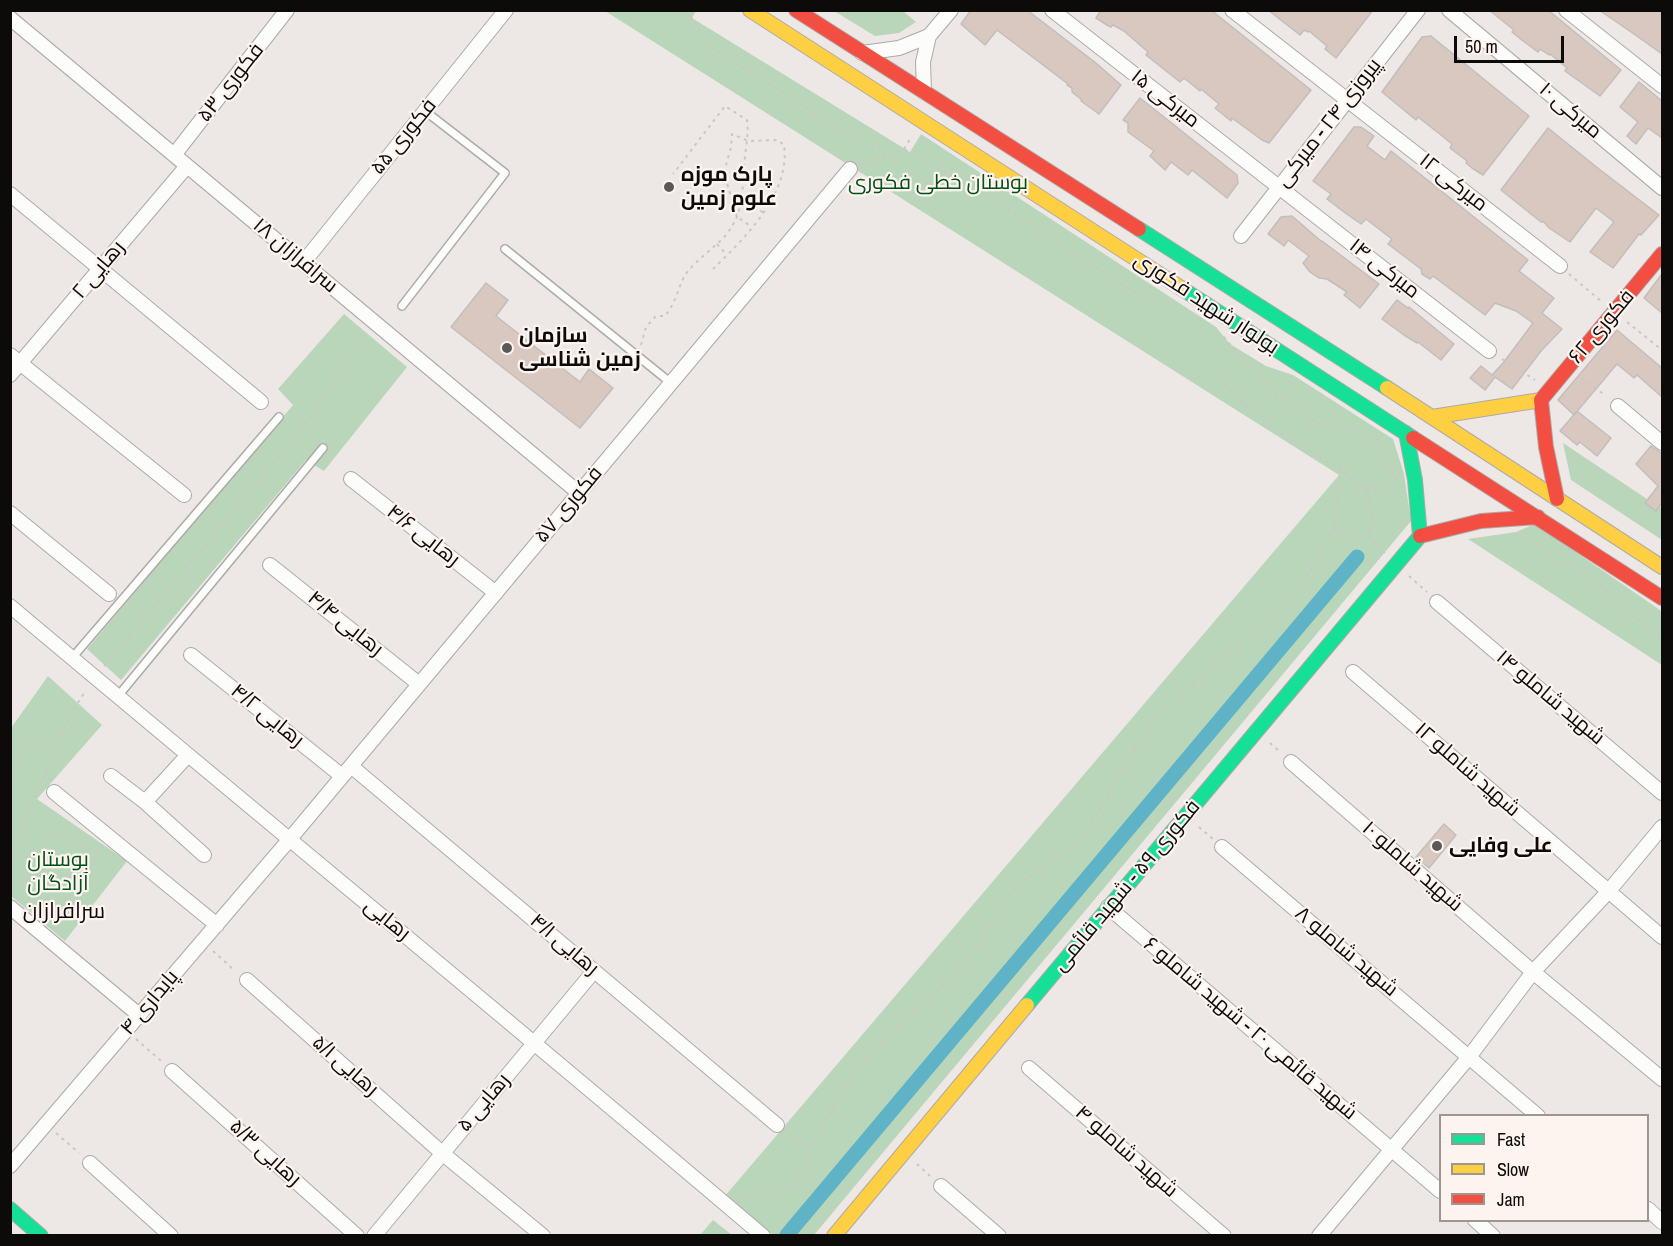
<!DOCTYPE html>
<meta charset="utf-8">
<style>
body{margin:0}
#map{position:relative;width:1673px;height:1246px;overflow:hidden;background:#ede8e6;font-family:"Archivo Narrow",sans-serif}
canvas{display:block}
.frame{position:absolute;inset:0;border:12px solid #0d0b09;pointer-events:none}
.legend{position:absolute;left:1439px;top:1114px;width:210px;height:108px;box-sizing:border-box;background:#fdf4f0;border:2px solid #9d9794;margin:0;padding:8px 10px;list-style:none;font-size:18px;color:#0d0b09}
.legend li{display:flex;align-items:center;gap:12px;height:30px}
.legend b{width:30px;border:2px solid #9d9794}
.scale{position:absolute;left:1454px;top:36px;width:110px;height:27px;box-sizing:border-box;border:3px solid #0d0b09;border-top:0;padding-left:8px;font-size:18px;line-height:21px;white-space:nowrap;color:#0d0b09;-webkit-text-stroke:4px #fdf4f0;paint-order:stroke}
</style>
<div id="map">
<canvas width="1673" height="1246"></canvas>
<div class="frame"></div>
<ul class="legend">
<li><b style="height:8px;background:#16e098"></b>Fast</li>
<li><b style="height:8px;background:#ffcf43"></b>Slow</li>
<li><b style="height:8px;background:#f24e42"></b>Jam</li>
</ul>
<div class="scale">50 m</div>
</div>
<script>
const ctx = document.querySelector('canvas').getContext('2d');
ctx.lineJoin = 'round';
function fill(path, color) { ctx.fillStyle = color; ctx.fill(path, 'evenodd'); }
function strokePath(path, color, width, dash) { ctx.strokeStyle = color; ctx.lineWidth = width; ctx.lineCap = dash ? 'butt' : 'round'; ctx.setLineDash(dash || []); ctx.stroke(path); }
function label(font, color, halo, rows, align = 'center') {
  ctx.font = font + ' "Archivo Narrow",Cairo,sans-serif'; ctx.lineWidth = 4.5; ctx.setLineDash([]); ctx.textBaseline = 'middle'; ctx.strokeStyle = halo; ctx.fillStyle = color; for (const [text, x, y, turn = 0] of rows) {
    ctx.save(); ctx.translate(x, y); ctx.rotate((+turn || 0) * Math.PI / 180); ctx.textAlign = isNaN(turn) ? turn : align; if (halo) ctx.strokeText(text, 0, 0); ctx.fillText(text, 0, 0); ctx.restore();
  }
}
fill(new Path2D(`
 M 605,11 L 696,11 L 692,18 L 910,152 L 921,134 L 1216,327 L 1230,344 L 1266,366 L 1293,375 L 1393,439 L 1404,474 L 1411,521 L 814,1235 L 773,1235 L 724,1197 L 1339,475 Z
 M 834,11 L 903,11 L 916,22 L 899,33 L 875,36 Z
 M 344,314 L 407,367 L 324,471 L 306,460 L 121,680 L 87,649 L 293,405 L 278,389 Z
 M 1563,443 L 1662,509 L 1662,540 L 1571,480 Z
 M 1535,524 L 1660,610 L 1662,613 L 1662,665 L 1468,539 L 1516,532 Z
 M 48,676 L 102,725 L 37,799 L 127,861 L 65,941 L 11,896 L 11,728 Z
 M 713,1220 L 732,1235 L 700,1235 Z`), '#bad6ba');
strokePath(new Path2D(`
 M 787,1235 L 1357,557`), '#5fb3c6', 15);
const building = new Path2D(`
 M 971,10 L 1027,10 L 1096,63 L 1121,85 L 1099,114 L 1081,101 L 1082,100 L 1072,92 L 1072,88 L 1067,85 L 1068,84 L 997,30 L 985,45 L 961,24 Z
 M 1101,10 L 1211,10 L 1311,90 L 1269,143 L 1262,140 L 1232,118 L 1231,121 L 1215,108 L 1219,104 L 1201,89 L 1200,91 L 1184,78 L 1180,82 L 1146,55 L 1148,52 L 1124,31 L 1113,25 L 1111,27 L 1107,25 L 1096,18 Z
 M 1268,10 L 1373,10 L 1336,58 L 1325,49 L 1327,46 L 1309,31 L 1308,32 L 1304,30 L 1300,35 Z
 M 1489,10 L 1548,10 L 1621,70 L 1600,96 L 1565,71 L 1567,68 L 1550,54 L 1549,55 L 1540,49 L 1538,52 L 1523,41 L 1512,32 L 1514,30 Z
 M 1599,10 L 1662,10 L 1662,54 L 1634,34 Z
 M 1431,36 L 1529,116 L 1483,175 L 1472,168 L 1466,163 L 1467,161 L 1450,148 L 1452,144 L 1441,135 L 1418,117 L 1416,120 L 1382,92 L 1422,37 Z
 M 1639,82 L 1662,101 L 1662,138 L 1648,128 L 1636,144 L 1627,136 L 1638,122 L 1620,107 Z
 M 1140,98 L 1237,175 L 1238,183 L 1227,198 L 1192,170 L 1188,175 L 1171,162 L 1165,170 L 1150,156 L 1154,151 L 1128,132 L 1128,123 L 1123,120 Z
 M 1354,127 L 1361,127 L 1374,136 L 1367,146 L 1385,160 L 1391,151 L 1528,260 L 1519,271 L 1554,298 L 1542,313 L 1562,329 L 1541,351 L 1512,389 L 1495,377 L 1485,390 L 1470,378 L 1481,366 L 1492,375 L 1504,362 L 1533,323 L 1516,311 L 1495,303 L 1485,315 L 1433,276 L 1430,279 L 1422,274 L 1421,269 L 1388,244 L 1392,239 L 1366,219 L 1361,224 L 1344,212 L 1327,199 L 1331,194 L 1313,181 Z
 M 1548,128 L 1599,169 L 1659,215 L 1641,235 L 1639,234 L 1613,268 L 1590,252 L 1614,222 L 1596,208 L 1570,242 L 1549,228 L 1544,222 L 1541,222 L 1501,190 Z
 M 1292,216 L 1321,241 L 1322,241 L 1379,284 L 1360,308 L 1344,295 L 1347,292 L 1327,279 L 1319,278 L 1310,272 L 1303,263 L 1309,256 L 1288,240 L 1284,246 L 1268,234 L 1281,217 Z
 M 1662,274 L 1662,313 L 1644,298 Z
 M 486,283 L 508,300 L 496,316 L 580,382 L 589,369 L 613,388 L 580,428 L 451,327 Z
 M 1397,300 L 1408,308 L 1409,307 L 1454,344 L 1441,360 L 1418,342 L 1417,343 L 1404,335 L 1382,319 Z
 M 1617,330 L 1662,368 L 1662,397 L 1637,375 L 1634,378 L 1617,364 L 1574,415 L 1558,400 Z
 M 1577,411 L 1611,438 L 1597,456 L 1580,442 L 1577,445 L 1560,431 Z
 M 1651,446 L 1662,454 L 1662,503 L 1656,511 L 1645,503 L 1658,486 L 1636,464 Z
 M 1444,824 L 1456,835 L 1429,868 L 1416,857 Z`);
fill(building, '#d9c8bf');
strokePath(building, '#c2bebc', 1.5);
const lane = new Path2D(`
 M 505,249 L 671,383
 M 402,306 L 505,173 L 425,111
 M 72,658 L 279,417
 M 118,696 L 323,448`);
const street = new Path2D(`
 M 1052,10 L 1489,351
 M 1232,10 L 1560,266
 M 1449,10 L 1662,188
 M 1566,10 L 1662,86
 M 10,18 L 579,493
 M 862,53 L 899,48 L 929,36
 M 924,92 L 923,62 L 929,36 L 951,10
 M 174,155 L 287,10
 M 10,194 L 261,402
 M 1241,236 L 1418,10
 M 303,263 L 506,10
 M 10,355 L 184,495
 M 10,375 L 187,166
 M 1618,406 L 1662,443
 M 351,479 L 496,593
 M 10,513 L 109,594
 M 270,565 L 419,684
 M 1437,602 L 1662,793
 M 10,606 C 261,817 514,1024 763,1236
 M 191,655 L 342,776
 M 1353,672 L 1662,937
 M 1291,762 L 1533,972 L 1662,1079
 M 351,766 L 777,1125
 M 111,776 L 145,802 L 204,855
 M 54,792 L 217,925
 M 145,802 L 188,755
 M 1222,847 L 1538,1116
 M 10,907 L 139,1015
 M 1108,907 L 1440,1191
 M 247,980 L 442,1153 L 543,1236
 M 1029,1068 L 1224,1236
 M 172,1071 L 357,1236
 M 90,1163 L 171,1236
 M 10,1166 L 289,840 L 850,169
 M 941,1186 L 999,1236
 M 1648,1209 L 1662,1222
 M 1475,1220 L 1493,1236
 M 374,1236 L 594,971
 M 1319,1236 L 1469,1057 L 1533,972 L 1608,892 L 1662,827`);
const fast = new Path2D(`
 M 1139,229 L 1387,388
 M 1181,288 L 1413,438
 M 1406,433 L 1415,480 L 1420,536
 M 1027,1005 L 1420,536
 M 10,1209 L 41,1236`);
const slow = new Path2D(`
 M 750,10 L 1181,288
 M 1387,388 L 1662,567
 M 1432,417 L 1541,400
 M 834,1236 L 1027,1005`);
const jam = new Path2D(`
 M 796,10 L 1139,229
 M 1541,400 L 1662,254
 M 1541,400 L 1546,447 L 1557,499
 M 1413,438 L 1662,598
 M 1420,536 L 1481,521 L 1538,517`);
strokePath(lane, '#adaaa8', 10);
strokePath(street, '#adaaa8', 16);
strokePath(fast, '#adaaa8', 16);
strokePath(slow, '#adaaa8', 16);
strokePath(jam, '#adaaa8', 16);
strokePath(new Path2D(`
 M 686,10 L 712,48 L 863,144 L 879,147 L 886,155
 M 904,149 L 974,188 L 1140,296 L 1170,302
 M 862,165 L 904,149 L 912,136
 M 744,197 L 754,201 L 758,209 L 764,213
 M 717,244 L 727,255
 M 713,269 C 745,238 791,193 784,145 L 778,140 L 748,141 L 732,134 L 731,147 L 724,173 L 737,217 L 752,227
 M 1569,274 L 1602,302
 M 1627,322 L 1662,350
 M 1224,337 C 1249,368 1278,400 1312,420 C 1320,424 1330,425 1339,427 C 1386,436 1380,440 1397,482
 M 641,345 L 646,327 L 656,316 L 665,316 C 678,300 678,284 688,271 C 699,258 714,248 725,236 C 747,210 741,186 745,157 C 746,144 749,133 747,120 L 725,106 L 673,174
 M 1502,359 L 1535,380
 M 1215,373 L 1248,408 L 1296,444 L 1341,470 L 1367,490 L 1372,516 L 1368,536 L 1385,553
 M 1582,378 L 1606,396
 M 1367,490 L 1397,483
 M 1334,528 L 1368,536
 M 1524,536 L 1602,586 L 1625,611 L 1662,635
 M 1409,576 L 1427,592
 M 104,666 L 301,431 L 366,334
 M 1270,743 L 1281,753
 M 10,783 L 25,744 L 58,745
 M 1199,827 L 1213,839
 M 53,834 L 98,853 L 73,908 L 29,889 Z
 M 11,851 L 55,868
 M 10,853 L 72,712 L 86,690
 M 58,858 L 75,864 L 67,885 L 51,879 Z
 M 70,862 L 85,848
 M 71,874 L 86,879
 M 213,951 L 235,971
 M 136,1039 L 161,1061
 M 56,1133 L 79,1153
 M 789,1133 L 811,1148
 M 917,1164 L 930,1176
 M 741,1200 L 754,1194 L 796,1184 L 803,1173 L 811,1148 L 835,1103 L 862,1062 L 917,1006 L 958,973 L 1018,885 L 1082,840 L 1123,768 L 1155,720 L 1186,690 L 1249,636 L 1295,590 L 1324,553 L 1334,528 L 1341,470`), '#c9c7c6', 2, [3, 4.5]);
strokePath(lane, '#fcfcfb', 7);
strokePath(street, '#fcfcfb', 14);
strokePath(fast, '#16e098', 14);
strokePath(slow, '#ffcf43', 14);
strokePath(jam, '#f24e42', 14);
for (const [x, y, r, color] of [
 [669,187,6,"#5b5856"],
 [507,348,6,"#5b5856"],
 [1437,846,6,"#5b5856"]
]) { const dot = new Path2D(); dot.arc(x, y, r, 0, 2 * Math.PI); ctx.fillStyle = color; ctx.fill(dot); strokePath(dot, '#fdf4f0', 2); }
label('21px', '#0d0b09', '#fdf4f0', [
 ["فکوری ۵۳",231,83,-52],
 ["میرکی ۱۵",1165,99,38],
 ["میرکی ۱۰",1570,111,40],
 ["پیروزی ۲۴ - میرکی",1329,123,-52],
 ["فکوری ۵۵",404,137,-51],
 ["میرکی ۱۲",1453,183,38],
 ["سرافرازان ۱۸",295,256,40],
 ["میرکی ۱۴",1384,269,38],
 ["رهایی ۲",99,270,-50],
 ["بولوار شهید فکوری",1206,304,33],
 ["فکوری ۶۲",1602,327,-50],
 ["فکوری ۵۷",569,505,-50],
 ["رهایی ۴/۶",423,536,38],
 ["رهایی ۴/۴",345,624,39],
 ["شهید شاملو ۱۴",1550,698,40],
 ["رهایی ۴/۲",267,716,39],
 ["شهید شاملو ۱۲",1467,770,41],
 ["شهید شاملو ۱۰",1412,867,41],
 ["فکوری ۵۹ - شهید قائمی",1127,886,-50],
 ["رهایی",387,920,39],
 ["رهایی ۴/۱",564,945,40],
 ["شهید شاملو ۸",1346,952,40],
 ["پایداری ۴",150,1003,-50],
 ["شهید قائمی ۲۰ - شهید شاملو ۶",1250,1029,40],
 ["رهایی ۵/۱",345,1066,41],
 ["رهایی ۵",484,1103,-50],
 ["شهید شاملو ۴",1126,1152,41],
 ["رهایی ۵/۳",265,1153,42]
]);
label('bold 21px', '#0d0b09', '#fdf4f0', [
 ["پارک موزه",681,175],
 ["علوم زمین",681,199],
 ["سازمان",519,336],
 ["زمین شناسی",519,360],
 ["علی وفایی",1449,846]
], 'left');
label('21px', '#024f18', '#fdf4f0', [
 ["بوستان خطی فکوری",938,183],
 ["بوستان",58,860],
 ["آزادگان",58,884]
]);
label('22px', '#0d0b09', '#fdf4f0', [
 ["سرافرازان",64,912]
]);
</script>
